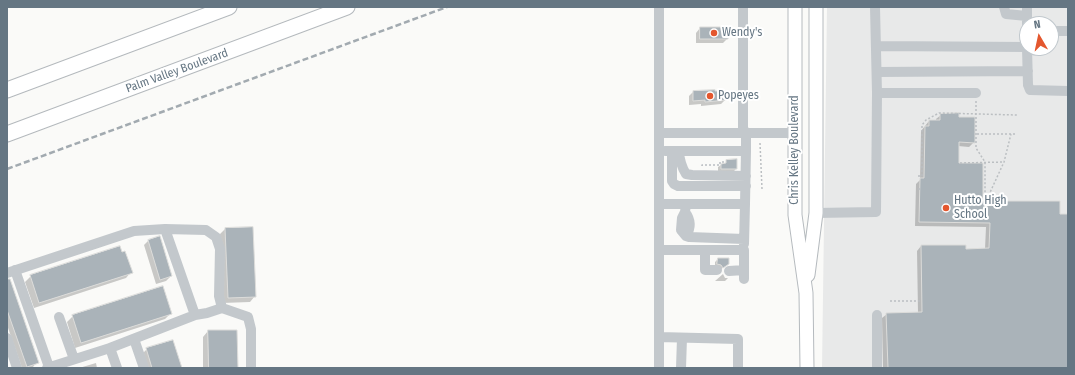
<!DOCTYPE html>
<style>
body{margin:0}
#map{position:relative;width:1075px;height:375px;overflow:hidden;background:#fafaf8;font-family:"Fira Sans Condensed",sans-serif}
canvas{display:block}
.frame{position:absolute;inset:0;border:8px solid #657683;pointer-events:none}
.north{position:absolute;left:1019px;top:16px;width:40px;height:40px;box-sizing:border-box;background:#fff;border:1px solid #c1c8cd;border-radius:50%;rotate:351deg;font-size:11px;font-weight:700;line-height:16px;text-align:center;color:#657683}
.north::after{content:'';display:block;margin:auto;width:14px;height:18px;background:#e4572e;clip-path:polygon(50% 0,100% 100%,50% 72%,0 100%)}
</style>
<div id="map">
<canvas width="1075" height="375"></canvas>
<div class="frame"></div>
<div class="north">N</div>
</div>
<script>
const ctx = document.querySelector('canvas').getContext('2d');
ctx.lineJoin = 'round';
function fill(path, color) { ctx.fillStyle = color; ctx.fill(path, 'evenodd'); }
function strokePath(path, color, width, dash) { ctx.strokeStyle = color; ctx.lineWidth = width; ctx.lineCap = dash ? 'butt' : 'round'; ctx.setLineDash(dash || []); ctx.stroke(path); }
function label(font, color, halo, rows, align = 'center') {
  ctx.font = font + ' "Fira Sans Condensed",sans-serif'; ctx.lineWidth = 4; ctx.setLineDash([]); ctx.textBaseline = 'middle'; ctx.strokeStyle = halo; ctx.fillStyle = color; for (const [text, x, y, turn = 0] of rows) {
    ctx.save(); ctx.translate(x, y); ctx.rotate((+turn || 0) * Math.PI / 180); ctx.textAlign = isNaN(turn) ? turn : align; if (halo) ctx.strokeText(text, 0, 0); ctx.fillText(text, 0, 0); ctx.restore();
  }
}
fill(new Path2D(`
 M 827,7 L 1068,7 L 1068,368 L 822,368 ZM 1027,24 L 1051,24 L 1051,48 L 1027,48 Z`), '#e8e9e9');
fill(new Path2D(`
 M 699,7 L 724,7 L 699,8 Z
 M 700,28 L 728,28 L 727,39 L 723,43 L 696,43 L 696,33 Z
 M 693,92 L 725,92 L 726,99 L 721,104 L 701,106 L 701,104 L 689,105 L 689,96 Z
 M 941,115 L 958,118 L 974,142 L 969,147 L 958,146 L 958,164 L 982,202 L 1059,215 L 1068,215 L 1068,368 L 883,368 L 882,318 L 887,314 L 918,313 L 917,251 L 921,246 L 965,250 L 985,249 L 986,227 L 915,226 L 916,184 L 920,180 L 921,131 L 929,121 L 936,121 L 936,119 Z
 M 727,161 L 736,169 L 733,172 L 718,171 L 718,167 L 721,165 L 724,165 Z
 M 225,229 L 255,296 L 250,302 L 222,303 L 219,235 Z
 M 148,241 L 171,276 L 166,281 L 156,284 L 144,245 Z
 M 718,259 L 728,264 L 720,270 L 715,266 L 715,262 Z
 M 131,272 L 126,278 L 34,308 L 25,282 L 31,276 Z
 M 723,274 L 725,278 L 728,278 L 725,281 L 715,281 Z
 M 7,282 L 37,362 L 33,367 L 30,368 L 22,368 L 7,325 Z
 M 171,313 L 165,319 L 75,348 L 67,322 L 73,316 Z
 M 208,331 L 237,368 L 203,368 L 203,337 Z
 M 147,349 L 181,368 L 145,368 L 141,355 Z
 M 96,363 L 97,368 L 79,368 Z`), '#0003');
const building = new Path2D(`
 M 700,27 L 729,27 L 728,39 L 700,39 Z
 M 715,90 L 715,91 L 726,91 L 727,100 L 705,102 L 705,100 L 693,101 L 693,91 Z
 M 959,113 L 959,117 L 975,117 L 975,143 L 959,142 L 959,163 L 983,163 L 983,201 L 1060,201 L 1060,214 L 1068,214 L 1068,368 L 888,368 L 886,313 L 922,312 L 921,245 L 966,245 L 966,249 L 989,248 L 990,223 L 919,222 L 920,178 L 924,178 L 925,126 L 929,126 L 929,120 L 940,120 L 940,114 Z
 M 737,159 L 737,169 L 721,169 L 721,164 L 726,163 L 726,160 Z
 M 253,227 L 256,297 L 228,298 L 225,228 Z
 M 160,236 L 172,276 L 160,280 L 148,240 Z
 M 120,246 L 122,252 L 125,251 L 133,273 L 39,303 L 30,275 Z
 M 718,258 L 729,258 L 729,264 L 723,268 L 721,265 L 717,264 Z
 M 7,279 L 10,279 L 39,363 L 27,367 L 7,310 Z
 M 163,286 L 172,314 L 81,343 L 72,315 Z
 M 208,330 L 237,330 L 238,368 L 209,368 Z
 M 173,340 L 182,368 L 152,368 L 146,348 Z`);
fill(building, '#aab3b9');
strokePath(building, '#dcdcda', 1);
const major = new Path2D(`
 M 795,7 L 795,215 L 806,293 L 807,368
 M 808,275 L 816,213 L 816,7`);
const highway = new Path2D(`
 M 7,90 L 229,7
 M 7,134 L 347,7`);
strokePath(major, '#b5babe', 15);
strokePath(highway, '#b4b9bd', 17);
strokePath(new Path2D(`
 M 976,101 L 976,148 L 985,162 L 985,194 L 987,199
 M 977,134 L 1017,134
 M 760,143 L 762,189
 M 960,163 L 1004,162
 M 702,166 L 702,165 L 720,165 L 720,162 L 725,162 L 725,161
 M 918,176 L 922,176 L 922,125 L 926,120 L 939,113 L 1017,115
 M 918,189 L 920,189
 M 987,199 L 1004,162 L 1011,134
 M 890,301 L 921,301`), '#bbbfc2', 1.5, [2, 2]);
strokePath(new Path2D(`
 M 875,7 L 877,93
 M 1004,7 L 1006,14 L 1027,16
 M 1027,7 L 1027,24
 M 1057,31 L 1068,31
 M 876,46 L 1027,47
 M 1027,48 L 1028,85 L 1030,90 L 1068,91
 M 877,72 L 1028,71
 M 743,132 L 743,7
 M 660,133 L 795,133
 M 665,151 L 746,151 L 746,132
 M 672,151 L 672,181 L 674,184 L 678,186 L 746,186
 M 679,151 C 679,158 682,168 686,174 L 692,175 L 746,176
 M 660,204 L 745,204 L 746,151
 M 686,204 L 685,212 L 682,218 L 681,230 L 686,236 L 689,237 L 744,239
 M 685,212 C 691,220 691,228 686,236
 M 816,213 L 876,212 L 877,93 L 976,93
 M 165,229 L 195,315 L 207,313 L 222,308
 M 744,244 L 745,204
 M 659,250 L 744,250 L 744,279
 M 705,250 L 705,270 L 717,270
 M 15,270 L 49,367
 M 729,271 L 744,270
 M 7,273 L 134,231 L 165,229 L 206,230 L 216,237 L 220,249 L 219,296 L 222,308 L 248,317 L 251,329 L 251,368
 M 877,315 L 877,368
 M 59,317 L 74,359
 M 659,337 L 738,339 L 738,368
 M 7,338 L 17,368
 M 134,339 L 144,368
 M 47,368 L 110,348
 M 117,368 L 110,348 L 195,315
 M 659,368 L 659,7
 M 681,368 L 682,338`), '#c3c8cc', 10);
strokePath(major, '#fff', 13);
strokePath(highway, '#fff', 15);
strokePath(new Path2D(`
 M 7,169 L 447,7`), '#a2aab0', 2.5, [6, 3]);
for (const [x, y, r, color] of [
 [714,33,4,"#e4572e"],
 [710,96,4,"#e4572e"],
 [946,208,4,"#e4572e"]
]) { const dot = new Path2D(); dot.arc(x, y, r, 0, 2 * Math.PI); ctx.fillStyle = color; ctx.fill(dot); strokePath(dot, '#fff', 1.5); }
label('12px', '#657683', '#fff', [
 ["Wendy's",722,33],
 ["Popeyes",718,96],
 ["Hutto High",954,201],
 ["School",954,215]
], 'left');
label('12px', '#657683', '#fff', [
 ["Palm Valley Boulevard",177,71,-20],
 ["Chris Kelley Boulevard",795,150,-90]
]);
</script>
